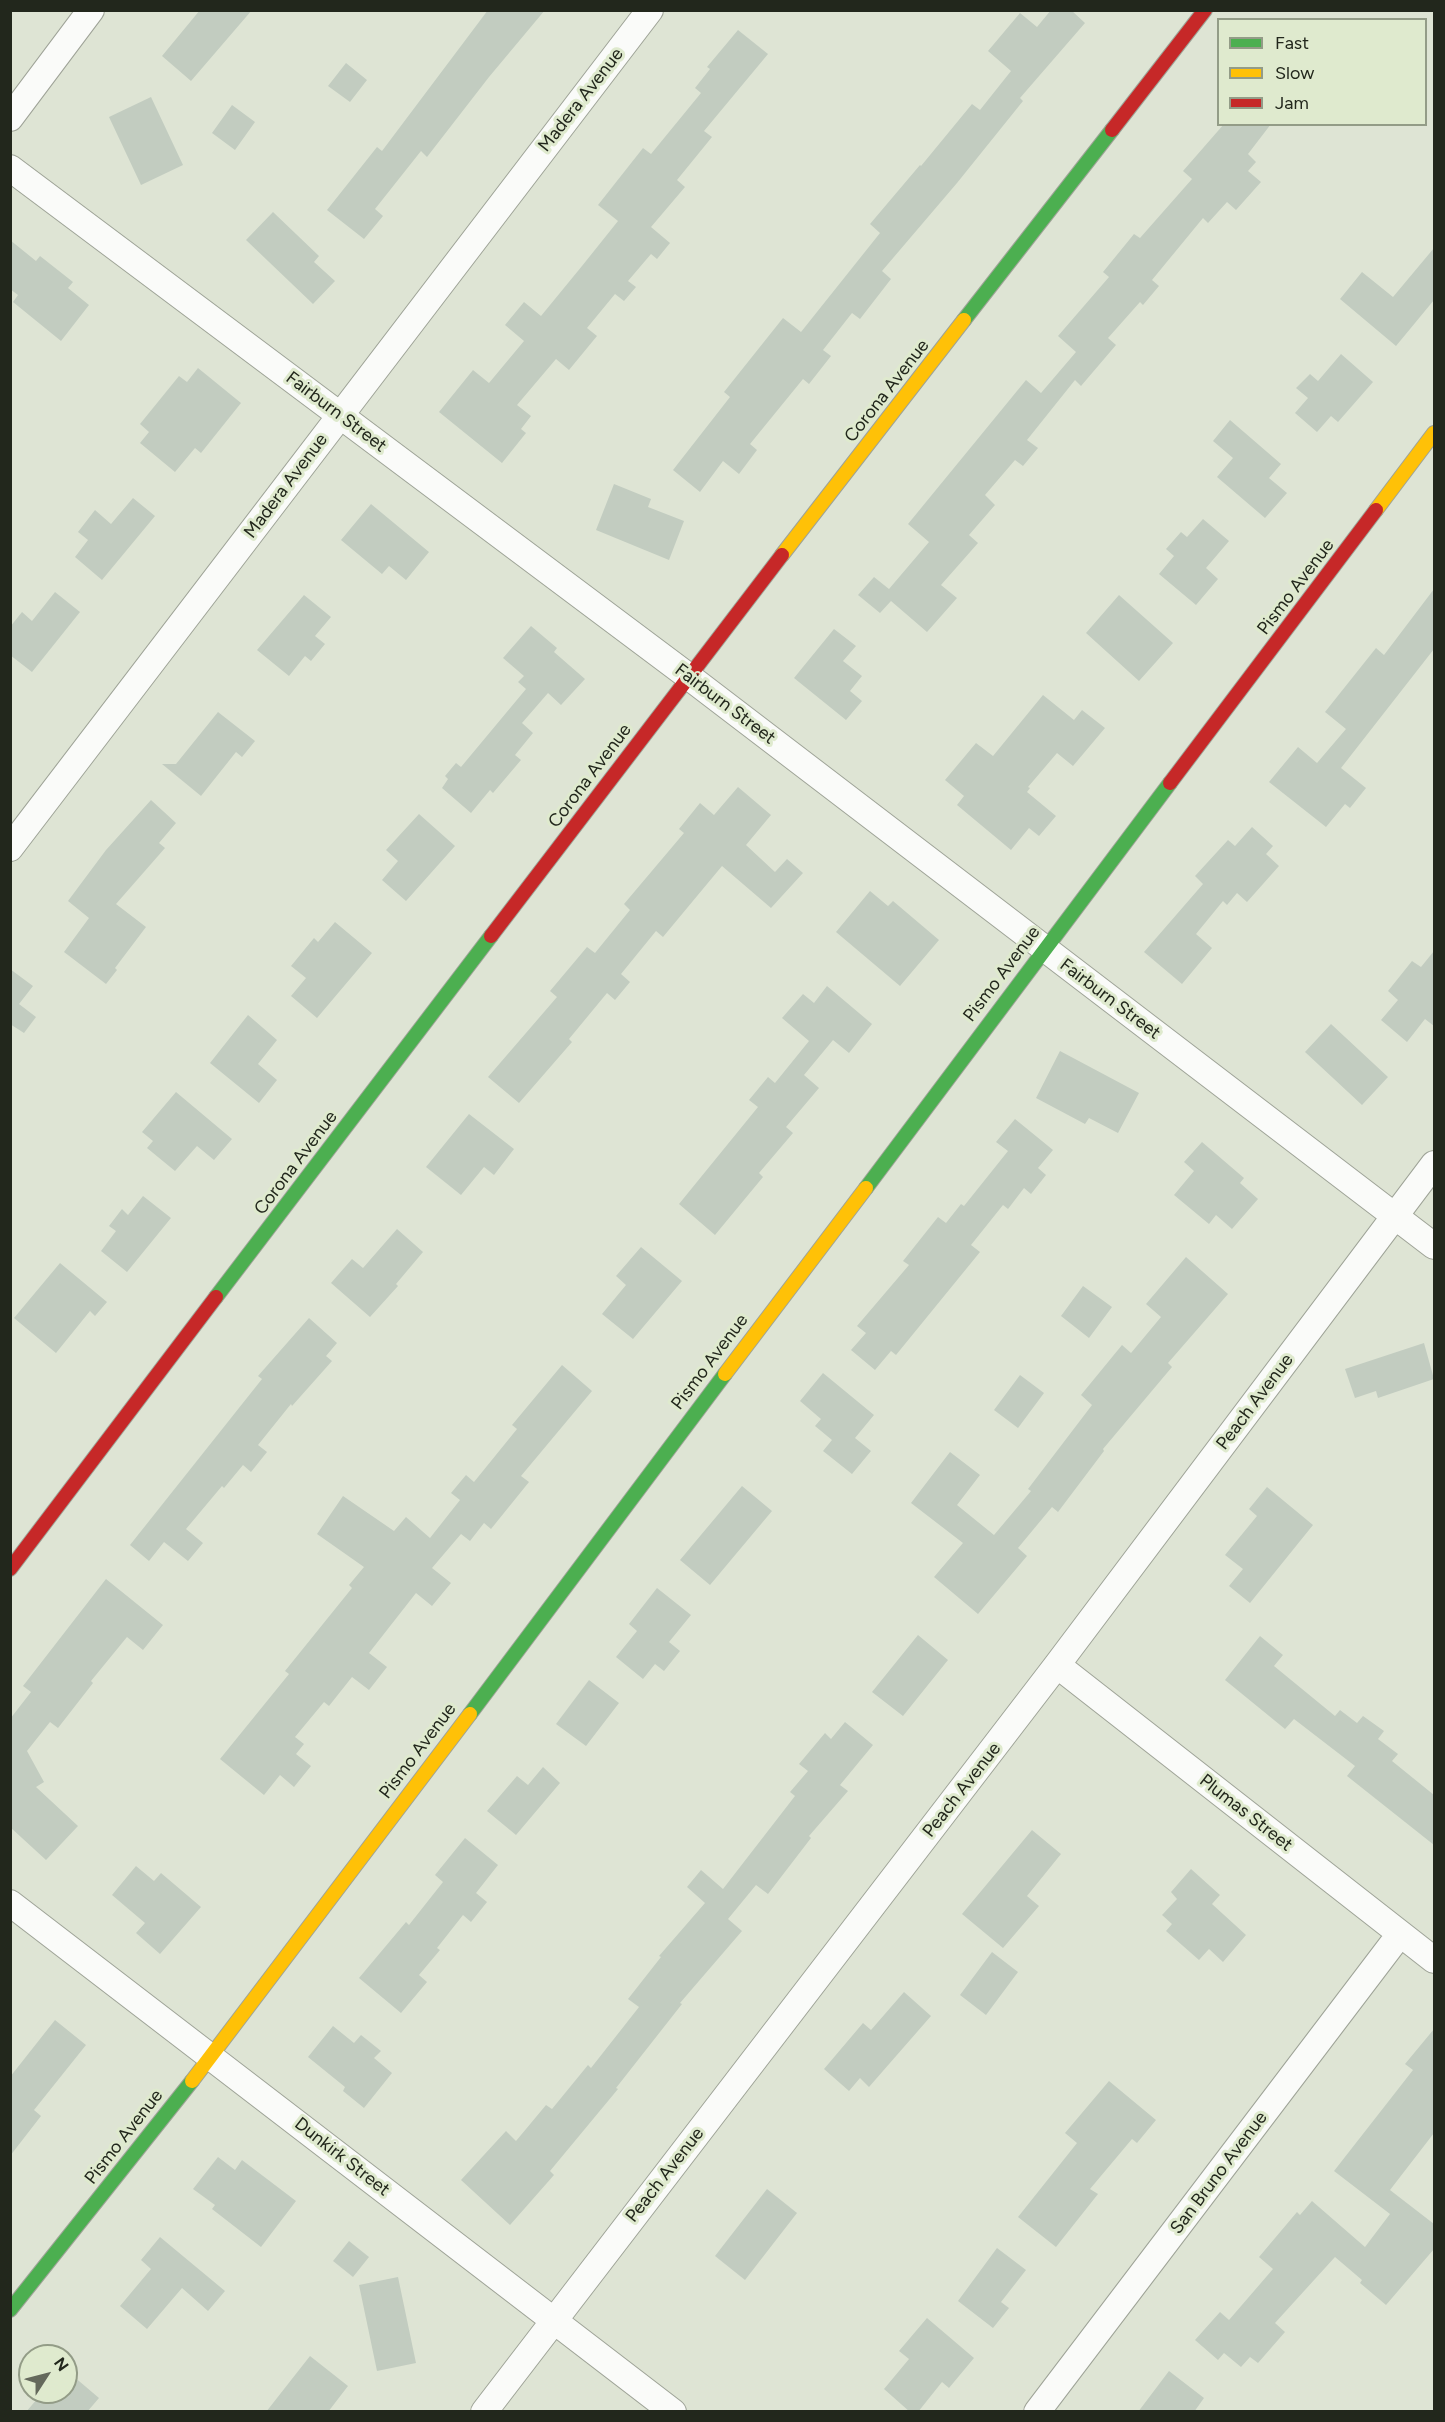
<!DOCTYPE html>
<style>
body{margin:0}
#map{position:relative;width:1445px;height:2422px;overflow:hidden;background:#dee4d4;font-family:Figtree,sans-serif}
canvas{display:block}
.frame{position:absolute;inset:0;border:12px solid #22271c;pointer-events:none}
.legend{position:absolute;left:1217px;top:18px;width:210px;height:108px;box-sizing:border-box;background:#dfeace;border:2px solid #939c87;margin:0;padding:8px 10px;list-style:none;font-size:18px;color:#22271c}
.legend li{display:flex;align-items:center;gap:12px;height:30px}
.legend b{width:30px;border:2px solid #939c87}
.north{position:absolute;left:18px;top:2344px;width:60px;height:60px;box-sizing:border-box;background:#dfeace;border:2px solid #939c87;border-radius:50%;rotate:54deg;font-size:16px;font-weight:700;line-height:24px;text-align:center;color:#22271c}
.north::after{content:'';display:block;margin:auto;width:21px;height:27px;background:#64695c;clip-path:polygon(50% 0,100% 100%,50% 72%,0 100%)}
</style>
<div id="map">
<canvas width="1445" height="2422"></canvas>
<div class="frame"></div>
<ul class="legend">
<li><b style="height:8px;background:#4caf50"></b>Fast</li>
<li><b style="height:8px;background:#ffc107"></b>Slow</li>
<li><b style="height:8px;background:#c62828"></b>Jam</li>
</ul>
<div class="north">N</div>
</div>
<script>
const ctx = document.querySelector('canvas').getContext('2d');
ctx.lineJoin = 'round';
function fill(path, color) { ctx.fillStyle = color; ctx.fill(path, 'evenodd'); }
function strokePath(path, color, width, dash) { ctx.strokeStyle = color; ctx.lineWidth = width; ctx.lineCap = dash ? 'butt' : 'round'; ctx.setLineDash(dash || []); ctx.stroke(path); }
function label(font, color, halo, rows, align = 'center') {
  ctx.font = font + ' Figtree,sans-serif'; ctx.lineWidth = 6; ctx.setLineDash([]); ctx.textBaseline = 'middle'; ctx.strokeStyle = halo; ctx.fillStyle = color; for (const [text, x, y, turn = 0] of rows) {
    ctx.save(); ctx.translate(x, y); ctx.rotate((+turn || 0) * Math.PI / 180); ctx.textAlign = isNaN(turn) ? turn : align; if (halo) ctx.strokeText(text, 0, 0); ctx.fillText(text, 0, 0); ctx.restore();
  }
}
fill(new Path2D(`
 M 200,10 L 252,10 L 191,81 L 162,56 Z
 M 488,10 L 545,10 L 489,77 L 427,157 L 421,151 L 375,209 L 383,216 L 364,239 L 327,210 L 377,147 L 382,151 Z
 M 1051,10 L 1071,10 L 1085,23 L 1020,98 L 1023,101 L 957,183 L 882,271 L 891,279 L 860,319 L 852,313 L 823,350 L 831,356 L 809,384 L 803,379 L 750,444 L 757,450 L 739,474 L 723,461 L 700,492 L 673,470 L 730,397 L 724,392 L 783,318 L 801,332 L 880,233 L 870,224 L 920,165 L 921,166 L 972,104 L 980,110 L 1011,71 L 988,51 L 1020,13 L 1037,27 Z
 M 738,30 L 768,54 L 704,131 L 712,137 L 677,180 L 685,187 L 651,227 L 670,243 L 657,259 L 651,254 L 628,281 L 636,287 L 624,301 L 615,294 L 587,328 L 597,336 L 569,370 L 556,359 L 517,405 L 531,416 L 521,429 L 526,433 L 502,463 L 439,412 L 473,370 L 489,383 L 524,341 L 505,325 L 524,302 L 541,316 L 582,266 L 618,221 L 598,205 L 643,148 L 651,154 L 701,93 L 695,88 L 710,69 L 707,67 Z
 M 346,63 L 367,80 L 350,102 L 328,86 Z
 M 151,97 L 183,165 L 141,185 L 109,117 Z
 M 232,105 L 255,122 L 235,150 L 212,133 Z
 M 1224,124 L 1271,124 L 1248,154 L 1256,162 L 1248,171 L 1261,182 L 1236,210 L 1227,202 L 1208,223 L 1203,218 L 1152,280 L 1159,286 L 1143,305 L 1140,302 L 1108,338 L 1116,345 L 1081,386 L 1075,380 L 1027,440 L 1038,448 L 1023,466 L 1015,460 L 985,495 L 995,505 L 969,535 L 978,543 L 941,585 L 957,598 L 927,632 L 891,601 L 880,613 L 858,595 L 874,577 L 889,589 L 929,542 L 908,524 L 1026,380 L 1041,393 L 1076,352 L 1058,336 L 1109,277 L 1103,272 L 1134,234 L 1140,238 L 1192,179 L 1183,171 Z
 M 273,212 L 319,256 L 314,262 L 335,281 L 313,304 L 246,240 Z
 M 10,240 L 36,261 L 40,256 L 73,282 L 68,288 L 89,305 L 61,341 L 13,302 L 18,295 L 10,289 Z
 M 1434,248 L 1434,300 L 1396,346 L 1340,299 L 1362,272 L 1393,297 Z
 M 1341,354 L 1373,382 L 1338,422 L 1331,416 L 1317,432 L 1295,413 L 1308,398 L 1296,388 L 1310,374 L 1318,381 Z
 M 198,368 L 241,403 L 201,453 L 195,448 L 175,472 L 140,443 L 149,432 L 140,424 L 179,376 L 187,382 Z
 M 1230,420 L 1281,464 L 1269,478 L 1287,493 L 1265,518 L 1217,477 L 1233,458 L 1213,441 Z
 M 614,484 L 651,499 L 648,507 L 684,521 L 669,560 L 596,530 Z
 M 133,498 L 155,516 L 102,580 L 75,557 L 88,540 L 78,532 L 95,510 L 111,524 Z
 M 371,504 L 429,552 L 406,580 L 389,566 L 382,574 L 341,540 Z
 M 1203,519 L 1229,541 L 1206,568 L 1218,579 L 1196,605 L 1159,574 L 1174,556 L 1166,549 L 1181,532 L 1187,537 Z
 M 1434,589 L 1434,649 L 1341,768 L 1366,788 L 1350,808 L 1345,804 L 1326,827 L 1269,782 L 1298,747 L 1317,763 L 1346,729 L 1325,712 L 1376,648 L 1384,655 Z
 M 55,592 L 80,612 L 32,672 L 10,655 L 10,627 L 22,612 L 32,621 Z
 M 304,595 L 331,617 L 315,636 L 325,644 L 311,661 L 305,656 L 289,676 L 257,650 Z
 M 1119,595 L 1173,643 L 1139,681 L 1086,633 Z
 M 531,626 L 557,648 L 554,652 L 585,679 L 561,705 L 548,693 L 522,723 L 533,733 L 515,755 L 521,760 L 493,793 L 490,790 L 471,813 L 442,788 L 448,779 L 445,776 L 456,763 L 461,767 L 526,689 L 518,682 L 524,676 L 503,658 Z
 M 834,629 L 856,646 L 843,661 L 862,676 L 850,691 L 862,701 L 846,720 L 794,678 Z
 M 1043,695 L 1074,720 L 1082,710 L 1105,728 L 1073,766 L 1057,753 L 1028,787 L 1030,788 L 1027,792 L 1056,816 L 1039,836 L 1029,828 L 1011,850 L 957,805 L 964,796 L 945,780 L 976,743 L 993,756 Z
 M 218,712 L 255,741 L 242,757 L 236,752 L 201,796 L 162,764 L 176,764 Z
 M 738,787 L 771,815 L 746,845 L 775,872 L 787,859 L 803,873 L 771,908 L 722,866 L 663,937 L 656,931 L 621,974 L 630,982 L 615,1000 L 607,993 L 569,1039 L 572,1042 L 519,1103 L 488,1077 L 557,997 L 550,991 L 587,947 L 595,953 L 630,910 L 624,904 L 684,833 L 679,829 L 700,803 L 714,815 Z
 M 151,800 L 176,823 L 159,843 L 165,848 L 116,904 L 146,927 L 115,968 L 117,970 L 106,984 L 64,952 L 89,918 L 68,901 L 106,850 Z
 M 419,814 L 455,846 L 406,901 L 382,880 L 398,861 L 386,850 Z
 M 1252,827 L 1273,846 L 1266,854 L 1279,866 L 1247,902 L 1237,893 L 1227,905 L 1223,901 L 1196,934 L 1212,948 L 1182,984 L 1144,952 L 1203,884 L 1195,876 L 1228,840 L 1235,846 Z
 M 870,891 L 888,906 L 893,901 L 939,940 L 900,986 L 836,932 Z
 M 335,922 L 372,953 L 317,1018 L 291,996 L 306,978 L 291,966 L 314,938 L 318,942 Z
 M 1434,951 L 1434,1026 L 1425,1019 L 1407,1042 L 1381,1020 L 1398,1000 L 1388,991 L 1412,961 L 1421,967 Z
 M 10,969 L 33,986 L 19,1004 L 36,1017 L 24,1033 L 10,1024 Z
 M 827,986 L 872,1024 L 849,1053 L 833,1040 L 804,1075 L 819,1088 L 786,1127 L 793,1133 L 759,1173 L 763,1177 L 715,1235 L 679,1204 L 758,1107 L 749,1100 L 768,1077 L 775,1083 L 809,1041 L 782,1018 L 803,994 L 814,1003 Z
 M 248,1015 L 277,1040 L 258,1064 L 277,1080 L 259,1103 L 210,1063 Z
 M 1331,1024 L 1388,1077 L 1362,1105 L 1305,1052 Z
 M 1060,1051 L 1139,1093 L 1118,1133 L 1089,1118 L 1085,1124 L 1036,1098 Z
 M 176,1092 L 232,1139 L 214,1160 L 197,1146 L 175,1171 L 147,1148 L 153,1141 L 142,1132 Z
 M 469,1114 L 514,1149 L 494,1175 L 484,1167 L 461,1195 L 426,1167 Z
 M 1015,1119 L 1053,1150 L 1038,1168 L 1046,1175 L 1031,1194 L 1024,1188 L 1008,1209 L 1003,1205 L 971,1245 L 980,1252 L 896,1355 L 891,1351 L 875,1370 L 851,1350 L 866,1333 L 857,1326 L 909,1265 L 903,1261 L 938,1217 L 946,1223 L 961,1204 L 964,1206 L 1008,1151 L 996,1142 Z
 M 1202,1142 L 1244,1178 L 1240,1183 L 1258,1199 L 1232,1229 L 1216,1215 L 1209,1224 L 1174,1195 L 1194,1171 L 1184,1162 Z
 M 143,1196 L 171,1218 L 127,1272 L 101,1251 L 116,1231 L 109,1226 L 122,1209 L 128,1215 Z
 M 397,1229 L 423,1252 L 396,1284 L 398,1286 L 370,1317 L 331,1283 L 352,1259 L 363,1268 Z
 M 641,1247 L 682,1281 L 633,1339 L 602,1314 L 626,1285 L 616,1276 Z
 M 1186,1257 L 1228,1294 L 1168,1363 L 1172,1367 L 1103,1449 L 1104,1451 L 1058,1512 L 1052,1507 L 1018,1548 L 1027,1556 L 978,1614 L 934,1577 L 963,1543 L 911,1503 L 950,1452 L 980,1475 L 957,1505 L 994,1535 L 1031,1491 L 1028,1489 L 1092,1405 L 1081,1395 L 1122,1345 L 1131,1353 L 1161,1317 L 1146,1304 Z
 M 60,1263 L 107,1302 L 95,1316 L 90,1311 L 56,1353 L 14,1318 Z
 M 1083,1286 L 1112,1307 L 1089,1338 L 1061,1316 Z
 M 309,1318 L 337,1343 L 326,1356 L 332,1361 L 292,1406 L 291,1404 L 258,1445 L 267,1452 L 251,1472 L 243,1465 L 224,1488 L 222,1486 L 186,1529 L 203,1543 L 188,1561 L 164,1542 L 149,1561 L 130,1545 L 262,1379 L 258,1376 Z
 M 1424,1343 L 1434,1379 L 1378,1398 L 1376,1391 L 1355,1398 L 1345,1369 Z
 M 562,1365 L 592,1391 L 521,1476 L 529,1482 L 491,1529 L 484,1523 L 470,1541 L 461,1534 L 432,1568 L 451,1583 L 432,1606 L 416,1593 L 369,1653 L 387,1667 L 369,1690 L 352,1677 L 329,1706 L 324,1702 L 295,1737 L 304,1744 L 296,1754 L 311,1766 L 294,1787 L 280,1775 L 264,1795 L 220,1759 L 289,1674 L 285,1671 L 352,1588 L 349,1585 L 364,1567 L 317,1534 L 343,1496 L 394,1531 L 406,1517 L 430,1538 L 460,1500 L 451,1493 L 466,1475 L 474,1482 L 517,1429 L 512,1425 Z
 M 823,1373 L 874,1415 L 855,1438 L 871,1451 L 852,1474 L 823,1451 L 832,1440 L 815,1426 L 821,1419 L 800,1401 Z
 M 1020,1375 L 1044,1393 L 1018,1428 L 994,1410 Z
 M 742,1486 L 772,1511 L 710,1585 L 680,1560 Z
 M 1267,1487 L 1313,1525 L 1250,1603 L 1229,1586 L 1243,1569 L 1225,1555 L 1257,1516 L 1249,1509 Z
 M 106,1579 L 163,1625 L 143,1650 L 127,1637 L 91,1681 L 93,1683 L 58,1728 L 50,1722 L 27,1751 L 44,1782 L 36,1787 L 78,1826 L 46,1860 L 10,1827 L 10,1719 L 31,1692 L 23,1686 Z
 M 657,1588 L 691,1615 L 669,1642 L 680,1651 L 664,1671 L 655,1664 L 643,1679 L 616,1657 L 637,1631 L 629,1624 Z
 M 918,1635 L 948,1660 L 903,1716 L 872,1692 Z
 M 1260,1636 L 1283,1655 L 1274,1666 L 1335,1716 L 1340,1710 L 1357,1723 L 1363,1716 L 1384,1731 L 1378,1739 L 1398,1754 L 1392,1761 L 1434,1795 L 1434,1845 L 1347,1776 L 1355,1766 L 1294,1719 L 1285,1729 L 1225,1680 Z
 M 589,1680 L 619,1703 L 586,1746 L 556,1724 Z
 M 845,1722 L 873,1745 L 840,1785 L 848,1791 L 809,1836 L 811,1838 L 768,1894 L 756,1885 L 728,1919 L 742,1931 L 680,2003 L 682,2004 L 616,2088 L 618,2089 L 550,2171 L 554,2175 L 510,2225 L 461,2180 L 506,2131 L 516,2141 L 546,2105 L 552,2109 L 588,2065 L 591,2068 L 639,2007 L 628,1999 L 661,1957 L 659,1956 L 705,1903 L 687,1887 L 701,1870 L 723,1889 L 795,1796 L 790,1792 L 808,1771 L 799,1764 L 825,1733 L 831,1739 Z
 M 543,1767 L 560,1783 L 516,1835 L 487,1811 L 517,1776 L 528,1785 Z
 M 1032,1830 L 1061,1854 L 1027,1896 L 1039,1906 L 1003,1948 L 962,1914 Z
 M 465,1838 L 498,1865 L 476,1893 L 487,1902 L 471,1922 L 463,1915 L 437,1948 L 440,1950 L 419,1975 L 427,1982 L 401,2013 L 359,1978 L 406,1922 L 409,1925 L 443,1882 L 435,1875 Z
 M 136,1866 L 154,1881 L 161,1873 L 201,1907 L 160,1954 L 136,1933 L 145,1923 L 112,1895 Z
 M 1191,1869 L 1220,1895 L 1212,1904 L 1246,1935 L 1223,1962 L 1209,1949 L 1199,1960 L 1166,1931 L 1172,1924 L 1162,1915 L 1177,1899 L 1171,1892 Z
 M 992,1952 L 1018,1972 L 986,2015 L 960,1995 Z
 M 904,1992 L 931,2016 L 869,2087 L 860,2078 L 849,2091 L 824,2069 L 863,2023 L 871,2030 Z
 M 55,2020 L 86,2045 L 34,2110 L 41,2116 L 10,2156 L 10,2077 Z
 M 333,2026 L 354,2043 L 361,2035 L 381,2051 L 374,2058 L 392,2073 L 364,2108 L 343,2091 L 345,2087 L 308,2057 Z
 M 1434,2029 L 1434,2133 L 1390,2190 L 1434,2224 L 1434,2249 L 1386,2305 L 1360,2283 L 1362,2280 L 1335,2257 L 1275,2323 L 1285,2332 L 1258,2363 L 1250,2357 L 1241,2367 L 1224,2353 L 1218,2360 L 1195,2340 L 1220,2312 L 1229,2320 L 1273,2269 L 1259,2257 L 1297,2212 L 1300,2215 L 1312,2201 L 1365,2247 L 1390,2214 L 1334,2171 L 1413,2070 L 1405,2064 Z
 M 1109,2081 L 1156,2120 L 1137,2143 L 1132,2139 L 1090,2189 L 1098,2194 L 1056,2247 L 1018,2217 L 1077,2143 L 1065,2133 Z
 M 218,2157 L 235,2170 L 242,2160 L 296,2201 L 261,2247 L 212,2209 L 215,2205 L 193,2189 Z
 M 767,2189 L 797,2213 L 745,2280 L 715,2256 Z
 M 160,2237 L 225,2291 L 208,2311 L 182,2288 L 147,2329 L 120,2306 L 151,2269 L 141,2260 Z
 M 349,2241 L 369,2257 L 353,2277 L 333,2261 Z
 M 997,2248 L 1026,2270 L 1001,2302 L 1009,2308 L 993,2328 L 958,2301 Z
 M 398,2277 L 416,2363 L 377,2371 L 359,2285 Z
 M 927,2318 L 974,2358 L 949,2388 L 942,2382 L 918,2412 L 910,2412 L 884,2389 L 909,2359 L 899,2351 Z
 M 310,2356 L 348,2386 L 328,2412 L 266,2412 Z
 M 66,2370 L 99,2398 L 87,2412 L 26,2412 L 43,2392 L 66,2392 Z
 M 1169,2371 L 1204,2398 L 1194,2412 L 1138,2412 Z`), '#c2ccc0');
const street = new Path2D(`
 M 10,118 L 91,10
 M 10,168 L 688,676 L 1434,1246
 M 10,848 L 650,10
 M 1057,1665 L 1434,1960
 M 10,1903 L 673,2412
 M 484,2412 L 1057,1665 L 1434,1164
 M 1037,2412 L 1400,1934`);
const fast = new Path2D(`
 M 964,320 L 1112,130
 M 866,1188 L 1170,783
 M 216,1297 L 491,936
 M 470,1714 L 725,1374
 M 10,2310 L 192,2081`);
const slow = new Path2D(`
 M 1376,510 L 1434,433
 M 782,555 L 964,320
 M 725,1374 L 866,1188
 M 192,2081 L 470,1714`);
const jam = new Path2D(`
 M 1112,130 L 1205,10
 M 1170,783 L 1376,510
 M 491,936 L 782,555
 M 10,1569 L 216,1297`);
strokePath(street, '#9ea397', 28);
strokePath(fast, '#9ea397', 16);
strokePath(slow, '#9ea397', 16);
strokePath(jam, '#9ea397', 16);
strokePath(street, '#fafbf9', 26);
strokePath(fast, '#4caf50', 14);
strokePath(slow, '#ffc107', 14);
strokePath(jam, '#c62828', 14);
label('18px', '#22271c', '#dfeace', [
 ["Madera Avenue",581,100,-52],
 ["Corona Avenue",887,391,-52],
 ["Fairburn Street",336,412,37],
 ["Madera Avenue",286,486,-53],
 ["Pismo Avenue",1296,587,-53],
 ["Fairburn Street",725,704,37],
 ["Corona Avenue",590,776,-53],
 ["Pismo Avenue",1002,974,-53],
 ["Fairburn Street",1110,999,37],
 ["Corona Avenue",296,1163,-53],
 ["Pismo Avenue",710,1362,-53],
 ["Peach Avenue",1255,1402,-53],
 ["Pismo Avenue",418,1751,-53],
 ["Peach Avenue",962,1790,-52],
 ["Plumas Street",1246,1813,38],
 ["Pismo Avenue",124,2137,-52],
 ["Dunkirk Street",342,2157,38],
 ["San Bruno Avenue",1219,2173,-53],
 ["Peach Avenue",665,2175,-52]
]);
</script>
